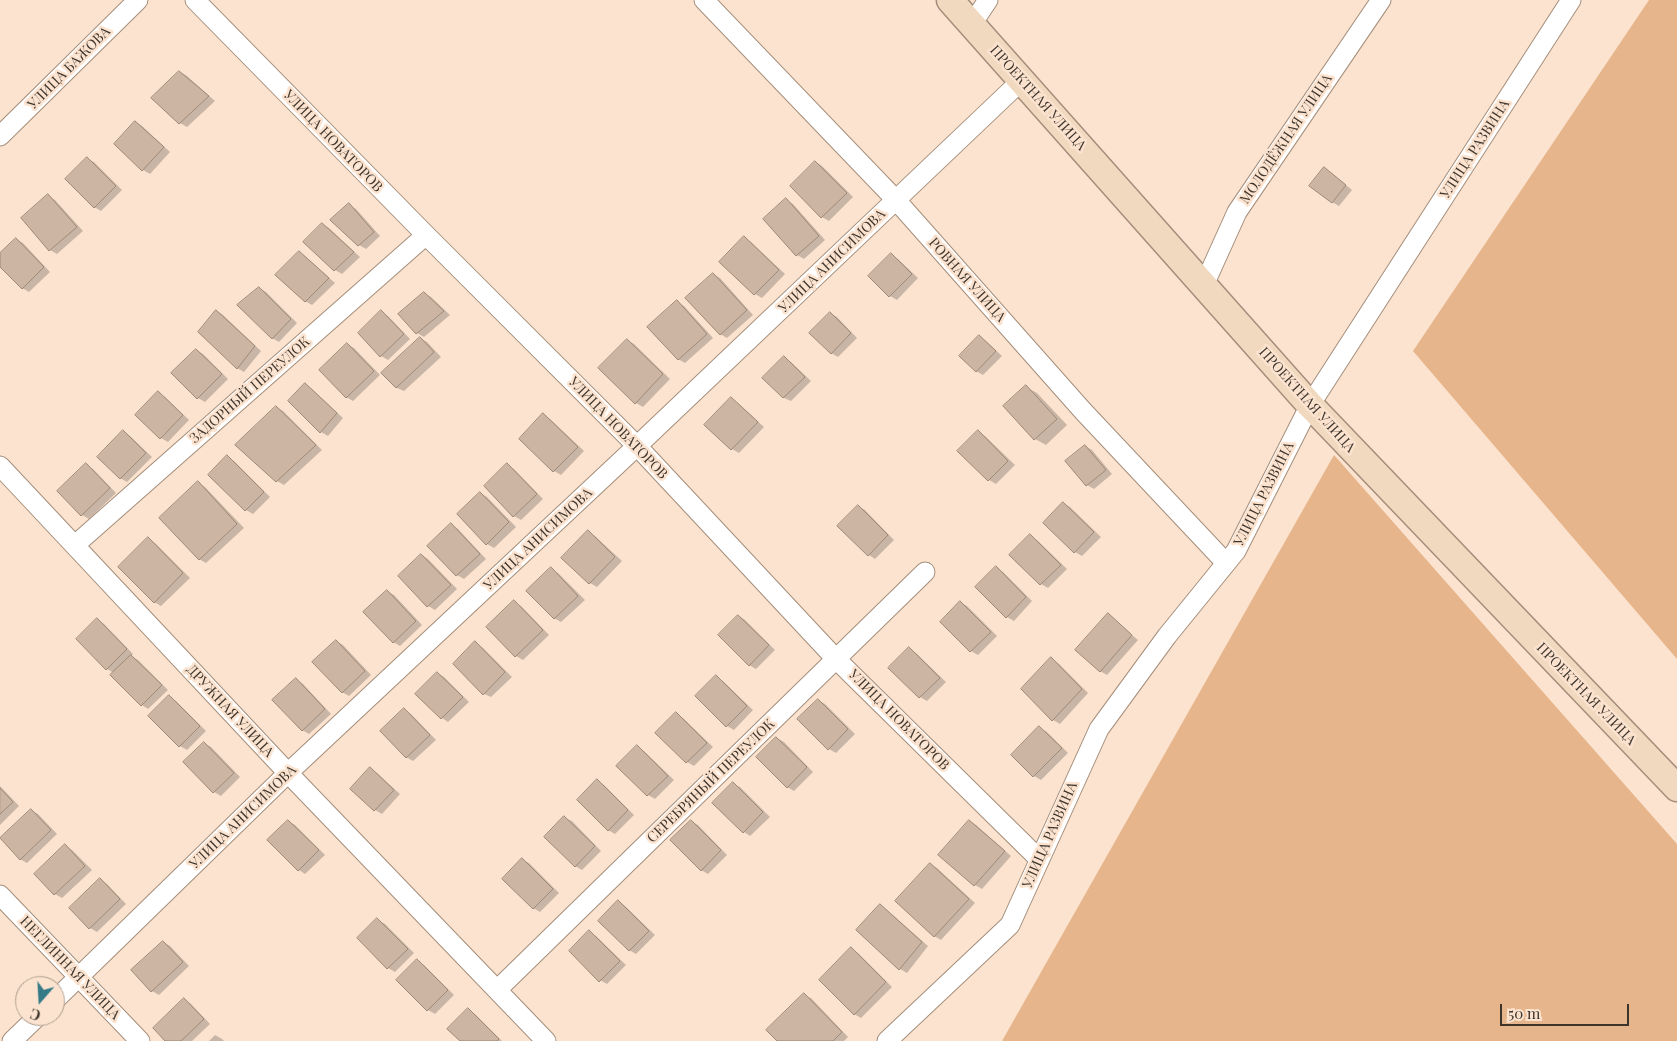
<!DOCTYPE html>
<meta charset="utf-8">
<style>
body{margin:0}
#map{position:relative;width:1677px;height:1041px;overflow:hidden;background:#fbe3cf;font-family:"Playfair Display",serif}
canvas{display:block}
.north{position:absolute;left:15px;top:976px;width:50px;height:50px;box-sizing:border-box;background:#fbe3cf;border:1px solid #af9d8e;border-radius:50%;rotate:199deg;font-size:14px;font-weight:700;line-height:20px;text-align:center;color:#3d342c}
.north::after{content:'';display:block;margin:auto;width:18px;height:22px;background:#347a87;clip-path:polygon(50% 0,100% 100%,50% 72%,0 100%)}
.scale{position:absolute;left:1500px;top:1004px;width:129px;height:22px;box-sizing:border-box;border:2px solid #3d342c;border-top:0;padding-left:6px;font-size:15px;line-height:18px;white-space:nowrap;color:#3d342c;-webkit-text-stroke:4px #fbe3cf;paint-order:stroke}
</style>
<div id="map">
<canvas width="1677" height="1041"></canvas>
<div class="north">С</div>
<div class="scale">50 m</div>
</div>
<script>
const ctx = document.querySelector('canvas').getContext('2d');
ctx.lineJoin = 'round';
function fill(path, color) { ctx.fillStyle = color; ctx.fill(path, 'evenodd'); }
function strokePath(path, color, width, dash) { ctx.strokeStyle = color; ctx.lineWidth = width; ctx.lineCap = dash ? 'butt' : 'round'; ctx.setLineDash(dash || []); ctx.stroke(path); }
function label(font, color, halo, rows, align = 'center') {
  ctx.font = font + ' "Playfair Display",serif'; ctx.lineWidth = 5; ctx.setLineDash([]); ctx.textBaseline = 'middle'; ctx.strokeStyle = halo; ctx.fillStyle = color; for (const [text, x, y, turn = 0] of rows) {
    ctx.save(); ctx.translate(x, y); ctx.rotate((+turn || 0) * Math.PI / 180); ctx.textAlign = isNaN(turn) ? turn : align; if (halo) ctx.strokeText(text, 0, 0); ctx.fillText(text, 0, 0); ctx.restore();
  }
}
fill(new Path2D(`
 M 1649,0 L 1677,0 L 1677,659 L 1413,351 Z
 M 1334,455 L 1677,844 L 1677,1041 L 1002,1041 Z`), '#e6b58b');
fill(new Path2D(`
 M 180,72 L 187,76 L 215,101 L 187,127 L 180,123 Z
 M 136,122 L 142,126 L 170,152 L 150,174 L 143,170 Z
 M 87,159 L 94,162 L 122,190 L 101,211 L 94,207 Z
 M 816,162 L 822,166 L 853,197 L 829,221 L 822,217 Z
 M 1331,173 L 1352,190 L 1339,206 L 1332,202 Z
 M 48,196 L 55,200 L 83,231 L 57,254 L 50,250 Z
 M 786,200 L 793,204 L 825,240 L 804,259 L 797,255 L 765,219 Z
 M 349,205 L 356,209 L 380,236 L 366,249 L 359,245 Z
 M 322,224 L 329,228 L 360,257 L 342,274 L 335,270 Z
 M 744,238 L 751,242 L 785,274 L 762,298 L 755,294 Z
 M 16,239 L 23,243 L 50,272 L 29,292 L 22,288 L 0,265 L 0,255 Z
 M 299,253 L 306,257 L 335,283 L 312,305 L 305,301 Z
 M 891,255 L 898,259 L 918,278 L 897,300 L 890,296 L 870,276 Z
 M 713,274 L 720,278 L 753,315 L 727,338 L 720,334 Z
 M 259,288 L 266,292 L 297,323 L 279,342 L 272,338 Z
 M 424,293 L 431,297 L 450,315 L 424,337 L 417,333 Z
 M 677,302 L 684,306 L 713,338 L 685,363 L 678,359 Z
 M 217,311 L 223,315 L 261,351 L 244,372 L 237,368 Z
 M 381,312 L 388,316 L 410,339 L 388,360 L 381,356 Z
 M 830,313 L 837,317 L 857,338 L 838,357 L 831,353 Z
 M 979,337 L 986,341 L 1002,356 L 983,375 L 976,371 Z
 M 420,338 L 427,342 L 441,357 L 404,391 L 397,388 L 383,373 Z
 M 627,340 L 634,344 L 670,379 L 643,407 L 636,403 Z
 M 347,344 L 354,348 L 380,375 L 353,401 L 346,397 Z
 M 196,350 L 203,354 L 228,379 L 205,402 L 198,398 Z
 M 784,358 L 791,362 L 811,381 L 791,401 L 784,398 L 764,378 Z
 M 305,385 L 312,389 L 343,418 L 328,436 L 321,432 L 289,401 Z
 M 1026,387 L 1037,393 L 1067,425 L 1046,445 L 1035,439 Z
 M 158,393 L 165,397 L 189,420 L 168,442 L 161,438 Z
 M 731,399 L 738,403 L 764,427 L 739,453 L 732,449 L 706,425 Z
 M 276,407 L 283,411 L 322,450 L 284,485 L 277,481 L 237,445 Z
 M 543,415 L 550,419 L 584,451 L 561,475 L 554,471 L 520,439 Z
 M 124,432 L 130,436 L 152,457 L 127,482 L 120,478 Z
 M 978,432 L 985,436 L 1015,465 L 996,484 L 989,480 L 959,451 Z
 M 1085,446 L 1092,450 L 1112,474 L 1094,489 L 1087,485 Z
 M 227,457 L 234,461 L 270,497 L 253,514 L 246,510 Z
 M 86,465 L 93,469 L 116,493 L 89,519 L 82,515 L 59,491 Z
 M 507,465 L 514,469 L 543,499 L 521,520 L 514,516 Z
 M 198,483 L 205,487 L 244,528 L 206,563 L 199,559 Z
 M 480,493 L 487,497 L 516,527 L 494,548 L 487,544 Z
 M 1063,503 L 1070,507 L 1101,537 L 1082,556 L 1075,552 Z
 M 858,506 L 865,510 L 894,540 L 875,559 L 869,555 Z
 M 451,525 L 458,529 L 486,559 L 464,579 L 457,575 L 429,546 Z
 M 588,532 L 595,536 L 622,561 L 597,587 L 590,583 L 563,558 Z
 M 1030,536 L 1037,540 L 1067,569 L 1048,588 L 1041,584 L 1011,555 Z
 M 148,539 L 155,543 L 190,578 L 161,606 L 154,602 Z
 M 422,555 L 428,559 L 457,589 L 435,610 L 428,606 Z
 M 996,568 L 1003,572 L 1032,601 L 1014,621 L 1007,617 Z
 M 551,569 L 558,573 L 585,600 L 561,622 L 554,618 Z
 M 387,591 L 394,595 L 422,625 L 400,646 L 393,642 Z
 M 514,602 L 521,606 L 549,635 L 523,660 L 516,656 Z
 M 960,602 L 967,606 L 997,636 L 978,655 L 971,651 L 942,622 Z
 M 1108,615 L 1138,640 L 1107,675 L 1100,671 Z
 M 739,616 L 745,620 L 775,650 L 756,669 L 749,665 Z
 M 97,620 L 104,624 L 133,654 L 131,656 L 138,660 L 168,690 L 148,709 L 142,705 L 114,673 L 107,669 Z
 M 336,641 L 343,645 L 371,675 L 349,696 L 342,692 Z
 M 475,643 L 482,647 L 512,677 L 491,697 L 484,694 Z
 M 909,649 L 916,653 L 946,682 L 927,701 L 920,697 L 890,668 Z
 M 1051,659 L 1058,663 L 1088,693 L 1060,724 L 1053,720 Z
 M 437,673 L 444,677 L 469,702 L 448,722 L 442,718 Z
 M 716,677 L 723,681 L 753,710 L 734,730 L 727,726 Z
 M 296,680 L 303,684 L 331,714 L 309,734 L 302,730 Z
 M 169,697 L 176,701 L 206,731 L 187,750 L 180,746 Z
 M 818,700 L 825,704 L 855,734 L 836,753 L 829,749 Z
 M 404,710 L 411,714 L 436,740 L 413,761 L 406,757 Z
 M 676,714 L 683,718 L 713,747 L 694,766 L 687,762 L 657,733 Z
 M 1040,728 L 1047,732 L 1068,753 L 1041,780 L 1034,776 L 1013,755 Z
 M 777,738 L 784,742 L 813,772 L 794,791 L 787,787 Z
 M 204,743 L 211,747 L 240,777 L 221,796 L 214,792 L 185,762 Z
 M 637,747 L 644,751 L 674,780 L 655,799 L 648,795 Z
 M 370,769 L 377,773 L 400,794 L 382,814 L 375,810 L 352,789 Z
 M 598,781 L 604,785 L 634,815 L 615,834 L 608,830 Z
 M 733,784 L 740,787 L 770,817 L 750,836 L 744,832 Z
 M 0,786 L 19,806 L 0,825 Z
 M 31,810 L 38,814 L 57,834 L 27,863 L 20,859 Z
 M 565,818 L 572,821 L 601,851 L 582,870 L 575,866 Z
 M 288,821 L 295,825 L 325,855 L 305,874 L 299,870 Z
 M 691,821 L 698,825 L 727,855 L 708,874 L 701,870 Z
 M 969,821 L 976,825 L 1011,856 L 982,889 L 975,885 L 940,854 Z
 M 65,846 L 72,850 L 92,870 L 62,898 L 55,894 Z
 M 523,860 L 529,863 L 559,893 L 540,912 L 533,908 Z
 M 930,864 L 937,868 L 975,903 L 941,940 L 934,936 Z
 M 100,880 L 107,884 L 126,904 L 97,932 L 90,928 Z
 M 619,902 L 625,906 L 655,935 L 636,954 L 629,950 Z
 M 880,906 L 887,910 L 928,946 L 907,973 L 900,969 Z
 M 378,920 L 385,924 L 414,953 L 395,972 L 388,968 L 359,938 Z
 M 589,932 L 596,936 L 626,965 L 607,984 L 600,980 Z
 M 163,942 L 170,946 L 189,966 L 159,995 L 152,991 Z
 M 852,949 L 858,953 L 892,987 L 861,1018 L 854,1014 Z
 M 417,961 L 424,965 L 454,995 L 435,1014 L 428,1010 Z
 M 804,995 L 811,998 L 848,1037 L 844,1041 L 779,1041 Z
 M 184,1000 L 191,1004 L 210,1024 L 192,1041 L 167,1041 Z
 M 468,1010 L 475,1014 L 502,1041 L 461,1041 Z
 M 215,1035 L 222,1039 L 224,1041 L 209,1041 Z`), '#0003');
const building = new Path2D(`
 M 179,71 L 209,96 L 179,124 L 151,98 Z
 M 135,121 L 164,147 L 142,171 L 114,144 Z
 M 87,157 L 116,186 L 94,208 L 65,179 Z
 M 815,161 L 847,193 L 821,218 L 790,186 Z
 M 1324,167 L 1346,185 L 1332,203 L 1309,186 Z
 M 48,194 L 77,227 L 49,251 L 21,218 Z
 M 786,198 L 819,236 L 796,256 L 763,219 Z
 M 349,203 L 374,232 L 358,246 L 330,220 Z
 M 322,223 L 354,252 L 334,271 L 303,242 Z
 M 744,236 L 779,270 L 754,295 L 719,262 Z
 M 16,238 L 44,267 L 22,289 L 0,267 L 0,253 Z
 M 299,251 L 329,278 L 305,302 L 275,275 Z
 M 891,253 L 912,274 L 889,297 L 868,276 Z
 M 713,273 L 747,310 L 720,335 L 685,298 Z
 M 259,287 L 291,319 L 272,339 L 237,305 Z
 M 424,292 L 444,311 L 416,334 L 398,314 Z
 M 677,300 L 707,334 L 678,360 L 647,327 Z
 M 216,310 L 255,346 L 237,369 L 198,332 Z
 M 381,310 L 404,334 L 380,357 L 358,333 Z
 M 830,312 L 851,333 L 831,354 L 809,333 Z
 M 979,335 L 996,351 L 976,372 L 959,356 Z
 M 420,337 L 434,352 L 396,388 L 381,373 Z
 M 627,339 L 663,374 L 635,404 L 598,368 Z
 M 347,343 L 374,371 L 346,398 L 319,370 Z
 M 196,349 L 222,374 L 197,399 L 171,373 Z
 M 784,356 L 805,377 L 783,398 L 762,378 Z
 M 305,383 L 337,413 L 320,433 L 288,401 Z
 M 1026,385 L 1057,419 L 1034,440 L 1003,406 Z
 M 158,391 L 183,415 L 160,439 L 135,415 Z
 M 731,397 L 758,422 L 731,450 L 704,425 Z
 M 276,406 L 316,445 L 276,482 L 235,445 Z
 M 543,413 L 578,447 L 553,472 L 519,439 Z
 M 123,430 L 146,453 L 120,479 L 97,457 Z
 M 978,430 L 1008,461 L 988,481 L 957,451 Z
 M 1085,445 L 1106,470 L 1086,486 L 1065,461 Z
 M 227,455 L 264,492 L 245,511 L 208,475 Z
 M 86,463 L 110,488 L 81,516 L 57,491 Z
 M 507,463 L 537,494 L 513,517 L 484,486 Z
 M 198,481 L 237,524 L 199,560 L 159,518 Z
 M 480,492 L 509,522 L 486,545 L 457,514 Z
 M 1063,502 L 1094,532 L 1074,553 L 1043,523 Z
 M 858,505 L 888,535 L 868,556 L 837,526 Z
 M 451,523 L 480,554 L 456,576 L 427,546 Z
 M 588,530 L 615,557 L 589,584 L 561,558 Z
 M 1030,534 L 1061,565 L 1040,585 L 1009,555 Z
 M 148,537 L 183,573 L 154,603 L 118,567 Z
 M 421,554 L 451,585 L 427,607 L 398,576 Z
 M 996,566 L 1026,597 L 1006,618 L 975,587 Z
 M 551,567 L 578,596 L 554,619 L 526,591 Z
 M 387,590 L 416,621 L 393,643 L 363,612 Z
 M 514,600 L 543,630 L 515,657 L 486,627 Z
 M 960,601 L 991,632 L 970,652 L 940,622 Z
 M 1108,613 L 1132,635 L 1100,672 L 1075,650 Z
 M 738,615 L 769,645 L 749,666 L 718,635 Z
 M 97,618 L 127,649 L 106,670 L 76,639 Z
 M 336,640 L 365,671 L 342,693 L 312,662 Z
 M 475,641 L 505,672 L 483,695 L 453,664 Z
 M 909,647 L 940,678 L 919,698 L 888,668 Z
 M 131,655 L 162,685 L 141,706 L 110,675 Z
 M 1051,657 L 1082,689 L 1052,721 L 1021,689 Z
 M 437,672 L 463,697 L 441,719 L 415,694 Z
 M 716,675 L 747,706 L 726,727 L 695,696 Z
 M 296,678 L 325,709 L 302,731 L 272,700 Z
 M 169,695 L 200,726 L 179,747 L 148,716 Z
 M 818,699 L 848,729 L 828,750 L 797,719 Z
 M 404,708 L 430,735 L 406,758 L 380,731 Z
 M 676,712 L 707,743 L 686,763 L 655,733 Z
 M 1039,726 L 1062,748 L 1033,777 L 1011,755 Z
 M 776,737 L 807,767 L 787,788 L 756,757 Z
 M 204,742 L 234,773 L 213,793 L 183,762 Z
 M 637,745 L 668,776 L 647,796 L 616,766 Z
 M 370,767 L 394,790 L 374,811 L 350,789 Z
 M 597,779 L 628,810 L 608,831 L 577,800 Z
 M 733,782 L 763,812 L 743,833 L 712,803 Z
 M 0,788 L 13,802 L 0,814 Z
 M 31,809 L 51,830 L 20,860 L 0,838 Z
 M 564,816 L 595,846 L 575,867 L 544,837 Z
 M 288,820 L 319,850 L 298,871 L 267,840 Z
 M 691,820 L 721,850 L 701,871 L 670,840 Z
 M 969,820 L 1005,851 L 974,886 L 938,855 Z
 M 65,844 L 85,866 L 54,895 L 34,874 Z
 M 522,858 L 553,889 L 533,909 L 502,879 Z
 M 930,863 L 969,899 L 934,937 L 895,901 Z
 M 100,878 L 120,899 L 89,929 L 69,908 Z
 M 618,900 L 649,931 L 629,951 L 598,921 Z
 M 880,904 L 922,942 L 899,970 L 856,930 Z
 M 377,918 L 408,949 L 387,969 L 357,938 Z
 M 589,930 L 620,961 L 599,982 L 569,951 Z
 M 163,941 L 183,962 L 151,992 L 131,970 Z
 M 851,947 L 886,982 L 854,1015 L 819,980 Z
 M 417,959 L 448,990 L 427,1011 L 396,980 Z
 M 804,993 L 842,1032 L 833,1041 L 777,1041 L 766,1030 Z
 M 184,998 L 204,1019 L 181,1041 L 165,1041 L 153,1028 Z
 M 468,1008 L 499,1039 L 497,1041 L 460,1041 L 447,1029 Z`);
fill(building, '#ccb5a2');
strokePath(building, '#9e8876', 1);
const street = new Path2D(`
 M 195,0 L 426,235 L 637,446 L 836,659 L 1039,859
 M 704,0 L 896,200 L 1083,411 L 1226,563
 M 972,24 L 988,0
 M 0,136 L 138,0
 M 1204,285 L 1237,212 L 1381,0
 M 0,466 L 288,773 L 546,1041
 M 75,545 L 426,235
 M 0,895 L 140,1041
 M 497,990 L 925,572
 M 55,1000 L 288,773 L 637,446 L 1022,80
 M 12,1041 L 38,1016
 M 887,1041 L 1010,925 L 1099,729 L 1167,636 L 1236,551 L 1310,405 L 1571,0`);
const secondary = new Path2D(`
 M 950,0 L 1310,405 L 1677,788`);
strokePath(street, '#a48e7b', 21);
strokePath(secondary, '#a48e7b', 29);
strokePath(street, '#fff', 19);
strokePath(secondary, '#f1d9c0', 26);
label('14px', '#3d342c', '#fbe3cf', [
 ["УЛИЦА БАЖОВА",69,68,-45],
 ["ПРОЕКТНАЯ УЛИЦА",1038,98,48],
 ["МОЛОДЁЖНАЯ УЛИЦА",1286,139,-56],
 ["УЛИЦА НОВАТОРОВ",333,141,46],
 ["УЛИЦА РАЗВИНА",1475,149,-57],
 ["УЛИЦА АНИСИМОВА",832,261,-44],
 ["РОВНАЯ УЛИЦА",967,280,48],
 ["ЗАДОРНЫЙ ПЕРЕУЛОК",250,390,-41],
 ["ПРОЕКТНАЯ УЛИЦА",1307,400,48],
 ["УЛИЦА НОВАТОРОВ",618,428,46],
 ["УЛИЦА РАЗВИНА",1264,494,-63],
 ["УЛИЦА АНИСИМОВА",538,539,-43],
 ["ПРОЕКТНАЯ УЛИЦА",1586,694,46],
 ["ДРУЖНАЯ УЛИЦА",230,711,47],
 ["УЛИЦА НОВАТОРОВ",899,720,45],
 ["СЕРЕБРЯНЫЙ ПЕРЕУЛОК",711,781,-44],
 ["УЛИЦА АНИСИМОВА",243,817,-44],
 ["УЛИЦА РАЗВИНА",1050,835,-66],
 ["НЕГЛИННАЯ УЛИЦА",70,968,46]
]);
</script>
